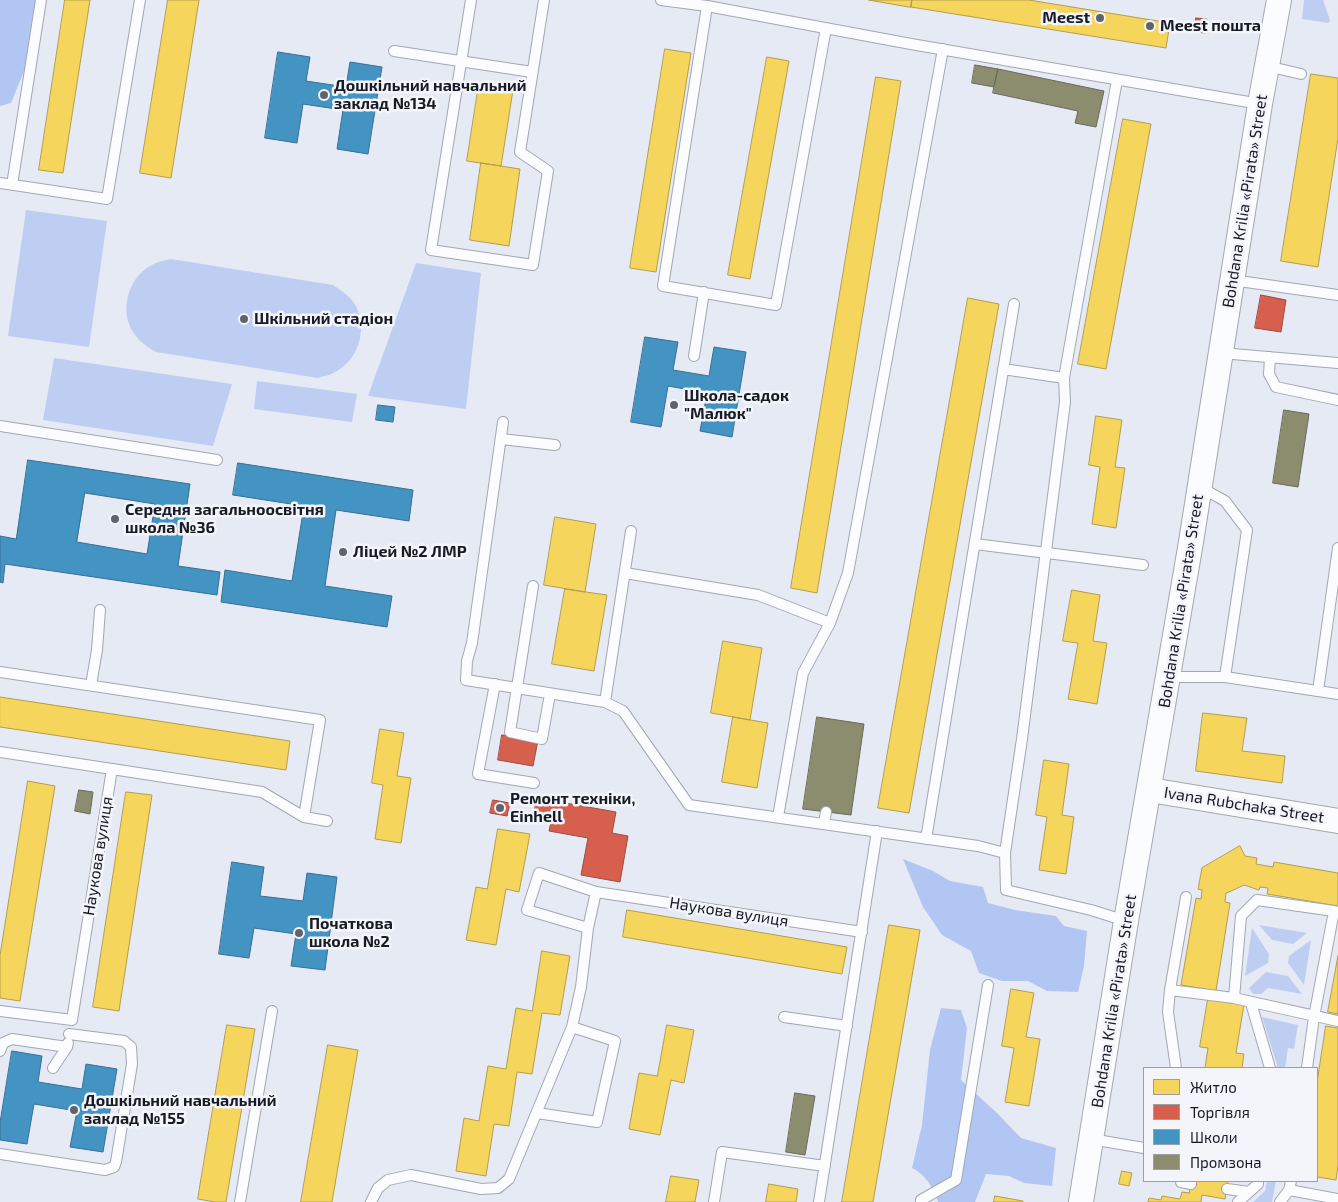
<!DOCTYPE html>
<meta charset="utf-8">
<style>
body{margin:0}
#map{position:relative;width:1338px;height:1202px;overflow:hidden;background:#e6eaf4;font-family:"Exo 2",sans-serif}
canvas{display:block}
.legend{position:absolute;left:1143px;top:1067px;width:175px;height:115px;box-sizing:border-box;background:#f3f5fb;border:1px solid #9b9ea5;margin:0;padding:6px 9px;list-style:none;font-size:15px;color:#171b25}
.legend li{display:flex;align-items:center;gap:10px;height:25px}
.legend b{width:25px;border:1px solid #9b9ea5}
</style>
<div id="map">
<canvas width="1338" height="1202"></canvas>
<ul class="legend">
<li><b style="height:14px;background:#f6d55c"></b>Житло</li>
<li><b style="height:14px;background:#d6604d"></b>Торгівля</li>
<li><b style="height:14px;background:#4393c3"></b>Школи</li>
<li><b style="height:14px;background:#8c8c6e"></b>Промзона</li>
</ul>
</div>
<script>
const ctx = document.querySelector('canvas').getContext('2d');
ctx.lineJoin = 'round';
function fill(path, color) { ctx.fillStyle = color; ctx.fill(path, 'evenodd'); }
function strokePath(path, color, width, dash) { ctx.strokeStyle = color; ctx.lineWidth = width; ctx.lineCap = dash ? 'butt' : 'round'; ctx.setLineDash(dash || []); ctx.stroke(path); }
function label(font, color, halo, rows, align = 'center') {
  ctx.font = font + ' "Exo 2",sans-serif'; ctx.lineWidth = 5; ctx.setLineDash([]); ctx.textBaseline = 'middle'; ctx.strokeStyle = halo; ctx.fillStyle = color; for (const [text, x, y, turn = 0] of rows) {
    ctx.save(); ctx.translate(x, y); ctx.rotate((+turn || 0) * Math.PI / 180); ctx.textAlign = isNaN(turn) ? turn : align; if (halo) ctx.strokeText(text, 0, 0); ctx.fillText(text, 0, 0); ctx.restore();
  }
}
fill(new Path2D(`
 M 1304,0 L 1323,0 L 1330,20 L 1329,23 L 1302,19 Z
 M 26,210 L 107,221 L 89,347 L 8,336 Z
 M 171,259 L 333,285 C 342,291 350,296 356,306 C 368,330 358,362 333,373 C 329,376 323,376 318,378 L 156,352 C 147,347 139,341 133,332 C 118,308 130,273 156,263 C 160,261 166,260 171,259 Z
 M 416,263 L 481,273 L 466,409 L 368,396 Z
 M 54,358 L 232,384 L 213,446 L 43,420 Z
 M 257,381 L 357,394 L 352,422 L 254,409 Z
 M 1259,925 L 1307,933 L 1293,944 L 1272,940 Z
 M 1252,928 L 1269,954 L 1268,963 L 1245,976 Z
 M 1311,940 L 1304,985 L 1288,963 L 1289,956 Z
 M 1266,972 L 1288,976 L 1302,994 L 1268,988 L 1261,994 L 1253,994 L 1249,988 Z
 M 1262,1017 L 1298,1025 L 1294,1049 L 1288,1048 L 1285,1068 L 1278,1068 Z
 M 1267,1181 L 1276,1181 L 1272,1202 L 1253,1202 L 1265,1191 Z`), '#becef3');
fill(new Path2D(`
 M 0,0 L 40,0 L 32,52 L 11,103 L 0,106 Z
 M 903,859 L 933,871 L 950,881 L 983,887 L 988,903 L 1015,910 L 1056,916 L 1064,926 L 1087,931 L 1084,966 L 1078,992 L 1047,991 L 1028,981 L 1002,981 L 979,973 L 971,951 L 942,935 L 923,907 Z
 M 941,1008 L 961,1010 L 967,1028 L 961,1080 L 997,1113 L 1021,1138 L 1056,1148 L 1052,1186 L 1024,1183 L 1009,1176 L 986,1174 L 975,1202 L 938,1202 C 934,1188 925,1174 912,1168 L 922,1125 L 930,1050 Z`), '#b2c6f4');
const homes = new Path2D(`
 M 65,0 L 90,0 L 63,173 L 39,170 Z
 M 168,0 L 199,0 L 171,178 L 140,173 Z
 M 869,0 L 912,0 L 911,7 Z
 M 912,0 L 1029,0 L 1170,23 L 1166,48 L 911,7 Z
 M 665,49 L 691,53 L 656,272 L 630,268 Z
 M 767,57 L 789,61 L 750,279 L 728,275 Z
 M 1311,74 L 1338,78 L 1338,138 L 1318,267 L 1281,261 Z
 M 876,77 L 901,81 L 817,593 L 791,588 Z
 M 479,84 L 513,90 L 501,166 L 467,161 Z
 M 1123,119 L 1151,124 L 1106,369 L 1078,364 Z
 M 481,163 L 520,169 L 509,246 L 470,240 Z
 M 968,298 L 999,304 L 909,813 L 878,808 Z
 M 1096,416 L 1122,420 L 1115,467 L 1125,468 L 1116,528 L 1092,524 L 1100,467 L 1089,465 Z
 M 555,517 L 596,524 L 585,592 L 544,585 Z
 M 565,589 L 607,595 L 594,671 L 552,664 Z
 M 1072,590 L 1100,595 L 1093,641 L 1107,643 L 1097,704 L 1068,699 L 1078,643 L 1063,641 Z
 M 723,641 L 762,648 L 750,720 L 711,713 Z
 M 0,697 L 290,741 L 286,770 L 0,727 Z
 M 1203,713 L 1247,718 L 1242,751 L 1285,756 L 1282,783 L 1196,771 Z
 M 733,717 L 768,723 L 757,788 L 722,782 Z
 M 380,729 L 404,733 L 397,776 L 411,778 L 401,843 L 375,839 L 383,785 L 372,783 Z
 M 1044,760 L 1069,764 L 1062,815 L 1074,817 L 1066,874 L 1039,870 L 1047,817 L 1036,815 Z
 M 28,781 L 55,786 L 20,1001 L 0,998 L 0,956 Z
 M 126,792 L 152,795 L 119,1011 L 93,1007 Z
 M 498,829 L 530,834 L 519,892 L 506,889 L 496,945 L 466,940 L 476,887 L 487,889 Z
 M 1240,846 L 1245,856 L 1257,858 L 1256,864 L 1273,867 L 1274,862 L 1338,873 L 1338,906 L 1267,894 L 1268,888 L 1260,887 L 1259,890 L 1244,885 L 1229,892 L 1226,893 L 1225,902 L 1230,903 L 1216,991 L 1181,985 L 1196,898 L 1201,899 L 1202,890 L 1198,889 L 1202,868 Z
 M 627,910 L 847,947 L 842,974 L 623,937 Z
 M 889,925 L 920,930 L 873,1202 L 842,1202 Z
 M 542,951 L 570,956 L 560,1015 L 542,1013 L 532,1074 L 517,1072 L 509,1126 L 494,1124 L 486,1176 L 456,1171 L 464,1118 L 479,1121 L 488,1066 L 506,1069 L 516,1008 L 532,1011 Z
 M 1338,956 L 1338,1014 L 1328,1012 Z
 M 1011,989 L 1034,993 L 1026,1037 L 1040,1039 L 1029,1106 L 1005,1102 L 1014,1048 L 1002,1046 Z
 M 1208,999 L 1244,1004 L 1236,1053 L 1244,1054 L 1242,1068 L 1205,1068 L 1208,1048 L 1200,1047 Z
 M 227,1025 L 255,1029 L 226,1202 L 215,1202 L 198,1199 Z
 M 667,1025 L 694,1030 L 684,1083 L 671,1080 L 660,1135 L 629,1129 L 639,1073 L 657,1076 Z
 M 1326,1026 L 1338,1028 L 1338,1165 L 1336,1180 L 1317,1177 L 1317,1083 Z
 M 328,1045 L 358,1050 L 332,1202 L 301,1202 Z
 M 1122,1171 L 1132,1173 L 1129,1186 L 1119,1184 Z
 M 671,1176 L 699,1180 L 695,1202 L 666,1202 Z
 M 1191,1181 L 1228,1181 L 1225,1199 L 1202,1195 L 1201,1202 L 1148,1202 L 1149,1198 L 1161,1200 L 1162,1196 L 1180,1199 L 1182,1192 L 1189,1193 Z
 M 769,1184 L 798,1189 L 796,1202 L 766,1202 Z
 M 995,1196 L 1023,1201 L 1023,1202 L 994,1202 Z`);
fill(homes, '#f6d55c');
strokePath(homes, '#b39d4c', 1);
const shops = new Path2D(`
 M 1196,18 L 1207,19 L 1206,33 L 1195,32 Z
 M 1261,295 L 1286,300 L 1281,332 L 1255,328 Z
 M 502,735 L 538,740 L 533,766 L 498,760 Z
 M 537,798 L 616,812 L 612,833 L 628,836 L 620,882 L 581,875 L 588,838 L 549,831 L 552,818 L 534,815 Z
 M 493,800 L 510,803 L 507,816 L 490,813 Z`);
fill(shops, '#d6604d');
strokePath(shops, '#9d4b41', 1);
const schools = new Path2D(`
 M 278,52 L 310,57 L 306,81 L 346,87 L 350,62 L 382,67 L 368,154 L 337,149 L 343,110 L 303,104 L 297,143 L 265,138 Z
 M 645,337 L 678,342 L 673,370 L 709,376 L 714,347 L 746,352 L 732,437 L 700,431 L 707,393 L 668,386 L 661,427 L 631,422 Z
 M 378,405 L 395,407 L 393,422 L 376,420 Z
 M 28,460 L 190,484 L 178,566 L 220,572 L 217,595 L 5,564 L 3,583 L 0,582 L 0,536 L 16,539 ZM 85,493 L 155,504 L 147,554 L 77,542 Z
 M 238,463 L 413,490 L 409,521 L 336,510 L 325,586 L 392,596 L 387,627 L 221,602 L 225,570 L 292,581 L 304,506 L 233,495 Z
 M 232,862 L 264,867 L 260,896 L 303,901 L 307,873 L 337,877 L 325,970 L 291,966 L 296,934 L 254,928 L 249,958 L 219,954 Z
 M 12,1051 L 42,1056 L 38,1082 L 82,1089 L 86,1064 L 117,1069 L 103,1152 L 70,1147 L 77,1111 L 34,1104 L 27,1144 L 0,1140 L 0,1123 Z`);
fill(schools, '#4393c3');
strokePath(schools, '#366f94', 1);
const industry = new Path2D(`
 M 975,65 L 998,69 L 994,87 L 972,83 Z
 M 998,69 L 1104,91 L 1096,127 L 1075,123 L 1078,111 L 993,93 Z
 M 1284,410 L 1309,414 L 1298,487 L 1273,483 Z
 M 817,717 L 864,724 L 851,815 L 803,809 Z
 M 79,790 L 93,792 L 90,814 L 75,811 Z
 M 795,1093 L 815,1096 L 805,1155 L 786,1152 Z`);
fill(industry, '#8c8c6e');
strokePath(industry, '#696a58', 1);
const service = new Path2D(`
 M 471,0 L 431,250 L 533,265 L 548,171 L 520,152 L 544,0
 M 661,0 L 707,6 L 911,44 L 1260,104
 M 707,6 L 663,286 L 776,305 L 826,28
 M 394,51 L 532,72
 M 1267,66 L 1301,74
 M 0,183 L 107,199 L 140,0
 M 12,185 L 41,0
 M 1232,280 L 1338,295
 M 1221,353 L 1338,363
 M 694,356 L 704,292
 M 1270,357 L 1269,374 L 1276,387 L 1338,400
 M 1003,369 L 1064,378
 M 503,422 L 472,643 L 467,661 L 466,680 L 605,702 L 623,711 L 689,805 L 978,846 L 1005,853 L 1006,890 L 1091,910 L 1126,921
 M 0,426 L 217,460
 M 501,439 L 555,445
 M 1200,487 L 1225,501 L 1247,530 L 1225,677
 M 975,544 L 1143,565
 M 625,573 L 758,595 L 830,623
 M 533,586 L 510,732 L 542,739 L 550,694
 M 0,672 L 320,720 L 304,817
 M 1168,677 L 1225,677 L 1338,694
 M 495,684 L 478,774 L 534,783
 M 91,685 L 97,650 L 100,610
 M 1318,691 L 1338,548
 M 605,702 L 631,531
 M 0,752 L 112,769
 M 778,817 L 803,673 L 830,623 L 848,573 L 943,49
 M 824,823 L 826,812
 M 926,839 L 1014,304
 M 1005,853 L 1022,739 L 1065,402 L 1064,378 L 1117,80
 M 1186,897 L 1170,990 L 1234,998 L 1338,1021
 M 588,928 L 527,910 L 539,873 L 596,892 L 862,932
 M 1170,990 L 1168,1012 L 1176,1068
 M 1234,998 L 1241,916 L 1257,900 L 1334,911
 M 1251,1003 L 1270,1068
 M 0,1011 L 72,1020 L 112,769 L 262,792 L 304,817 L 327,821
 M 784,1017 L 847,1026
 M 0,1051 L 3,1043 L 12,1039 L 67,1047
 M 53,1068 L 67,1047 L 68,1043
 M 1307,1068 L 1314,1017 L 1334,911 L 1338,912
 M 537,1113 L 597,1122 L 615,1041 L 572,1027
 M 1091,1139 L 1144,1148
 M 0,1154 L 105,1170 L 114,1167 L 116,1162 L 132,1064 L 131,1047 L 124,1041 L 69,1034
 M 1181,1181 L 1181,1182 L 1191,1184
 M 1291,1181 L 1289,1190 L 1338,1199
 M 1227,1189 L 1249,1192
 M 240,1202 L 272,1011
 M 371,1202 L 378,1188 L 388,1180 L 411,1175 L 481,1189 L 498,1188 L 509,1179 L 572,1027 L 581,987 L 588,928 L 596,892
 M 714,1202 L 722,1152 L 825,1166
 M 819,1202 L 877,831
 M 921,1202 L 921,1200 L 956,1180 L 988,985
 M 1238,1202 L 1258,1184 L 1258,1181
 M 1280,1202 L 1289,1190`);
const tertiary = new Path2D(`
 M 1150,790 L 1338,821
 M 1081,1202 L 1126,921 L 1191,542 L 1260,104 L 1279,0`);
strokePath(service, '#a3a7b0', 12);
strokePath(tertiary, '#a3a7b0', 26);
strokePath(service, '#fbfcfd', 10);
strokePath(tertiary, '#fbfcfd', 24);
for (const [x, y, r, color] of [
 [1100,18,5,"#5f636d"],
 [1150,26,5,"#5f636d"],
 [324,95,5,"#5f636d"],
 [244,319,5,"#5f636d"],
 [674,405,5,"#5f636d"],
 [115,519,5,"#5f636d"],
 [343,552,5,"#5f636d"],
 [500,808,5,"#5f636d"],
 [299,933,5,"#5f636d"],
 [74,1110,5,"#5f636d"]
]) { const dot = new Path2D(); dot.arc(x, y, r, 0, 2 * Math.PI); ctx.fillStyle = color; ctx.fill(dot); strokePath(dot, '#f3f5fb', 2); }
label('bold 16px', '#171b25', '#f3f5fb', [
 ["Meest",1090,18,"right"],
 ["Meest пошта",1160,26],
 ["Дошкільний навчальний",334,86],
 ["заклад №134",334,104],
 ["Шкільний стадіон",254,319],
 ["Школа-садок",684,396],
 ["\"Малюк\"",684,414],
 ["Середня загальноосвітня",125,510],
 ["школа №36",125,528],
 ["Ліцей №2 ЛМР",353,552],
 ["Ремонт техніки,",510,799],
 ["Einhell",510,817],
 ["Початкова",309,924],
 ["школа №2",309,942],
 ["Дошкільний навчальний",84,1101],
 ["заклад №155",84,1119]
], 'left');
label('16px', '#171b25', '#f3f5fb', [
 ["Bohdana Krilia «Pirata» Street",1245,201,-81],
 ["Bohdana Krilia «Pirata» Street",1181,601,-81],
 ["Ivana Rubchaka Street",1244,805,9],
 ["Наукова вулиця",98,856,-81],
 ["Наукова вулиця",729,912,9],
 ["Bohdana Krilia «Pirata» Street",1114,1001,-81]
]);
</script>
